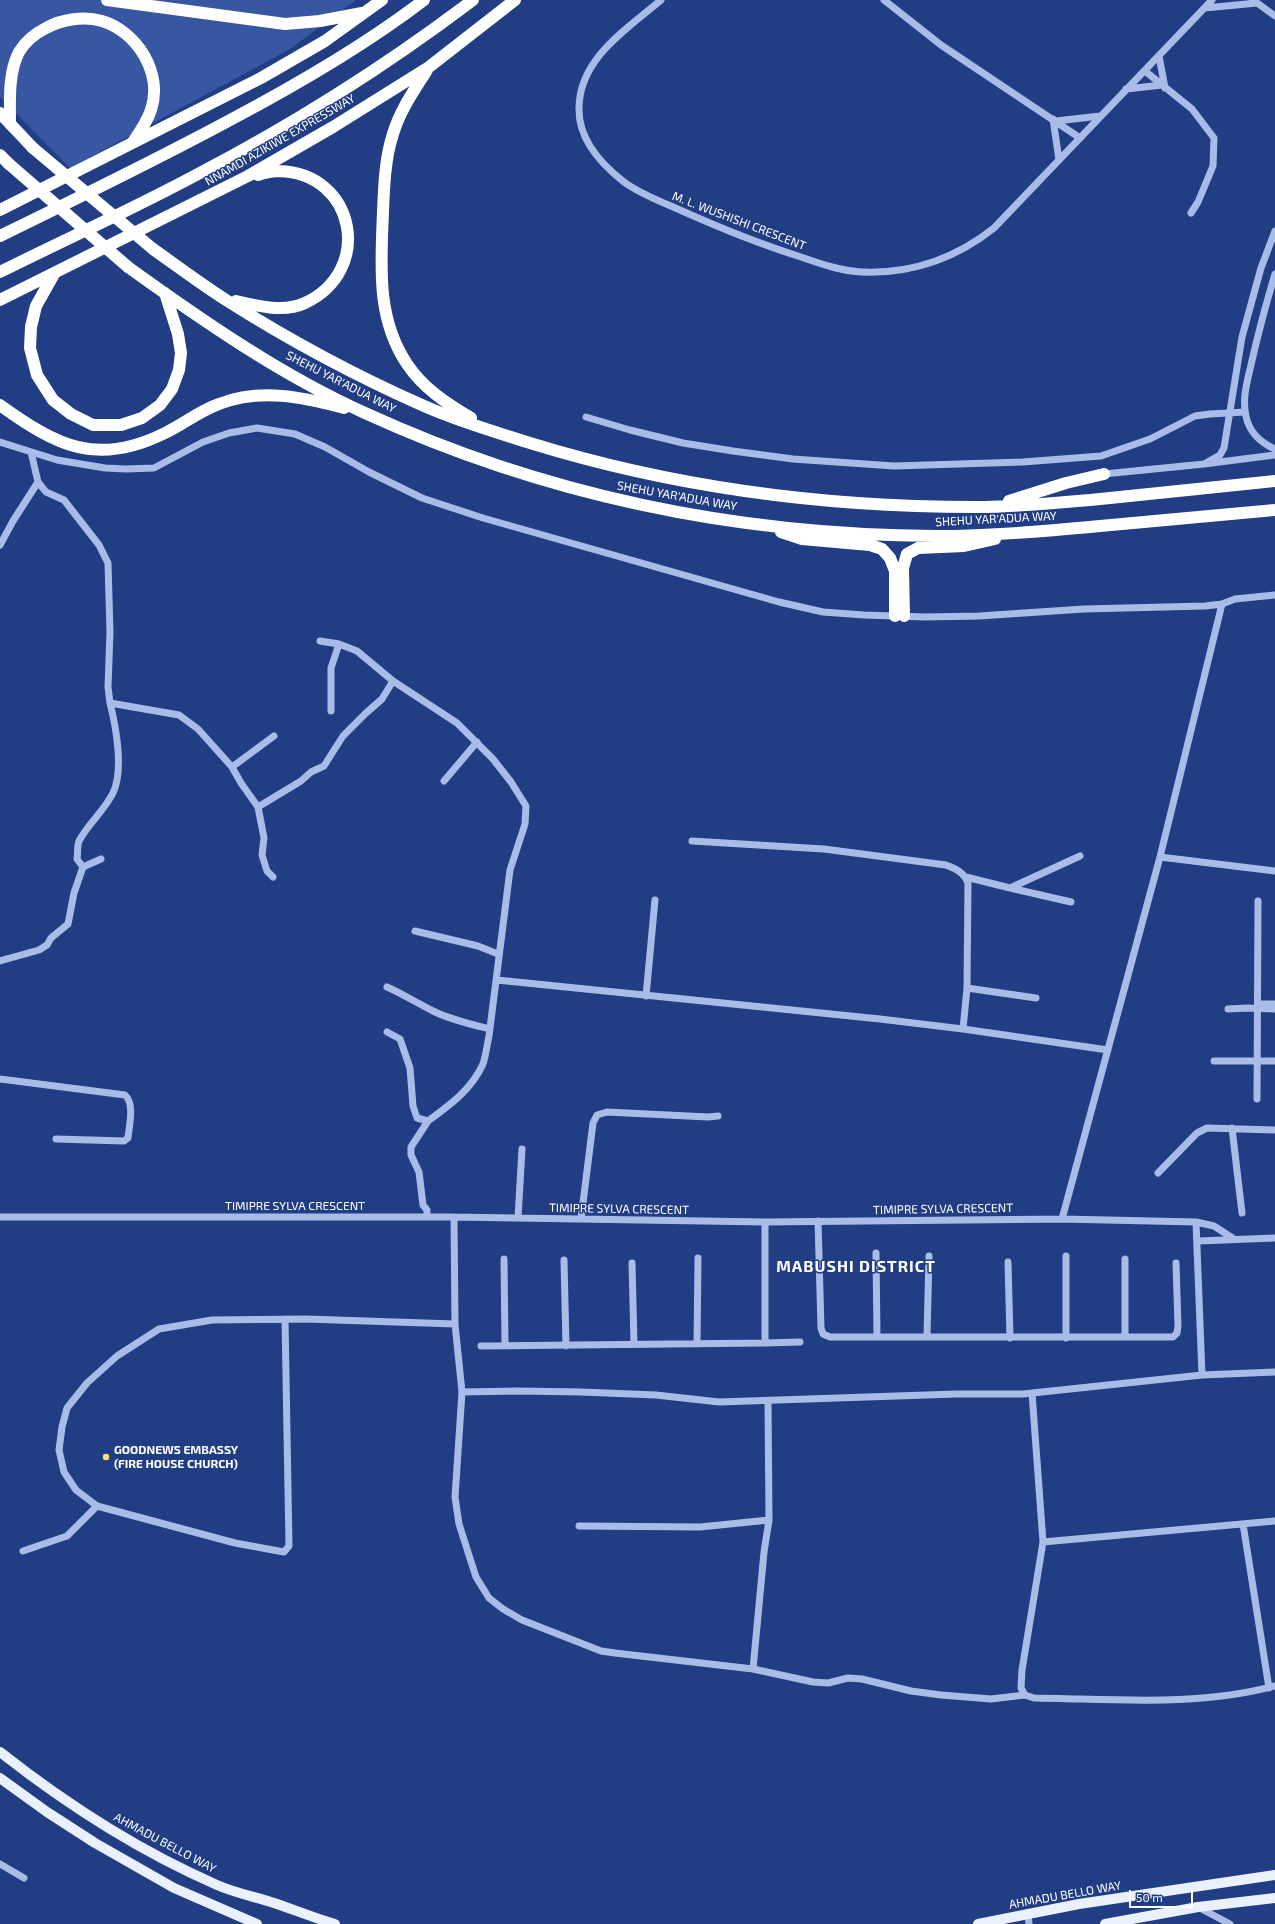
<!DOCTYPE html>
<style>
body{margin:0}
#map{position:relative;width:1275px;height:1924px;overflow:hidden;background:#213d83;font-family:"Exo 2",sans-serif}
canvas{display:block}
.scale{position:absolute;left:1129px;top:1890px;width:64px;height:18px;box-sizing:border-box;border:2px solid #fff;border-top:0;padding-left:5px;font-size:12px;line-height:14px;white-space:nowrap;color:#fff;-webkit-text-stroke:3px #213d83;paint-order:stroke}
</style>
<div id="map">
<canvas width="1275" height="1924"></canvas>
<div class="scale">50 m</div>
</div>
<script>
const ctx = document.querySelector('canvas').getContext('2d');
ctx.lineJoin = 'round';
function fill(path, color) { ctx.fillStyle = color; ctx.fill(path, 'evenodd'); }
function strokePath(path, color, width, dash) { ctx.strokeStyle = color; ctx.lineWidth = width; ctx.lineCap = dash ? 'butt' : 'round'; ctx.setLineDash(dash || []); ctx.stroke(path); }
function label(font, color, halo, rows, align = 'center') {
  ctx.font = font + ' "Exo 2",sans-serif'; ctx.lineWidth = 3; ctx.setLineDash([]); ctx.textBaseline = 'middle'; ctx.strokeStyle = halo; ctx.fillStyle = color; for (const [text, x, y, turn = 0] of rows) {
    ctx.save(); ctx.translate(x, y); ctx.rotate((+turn || 0) * Math.PI / 180); ctx.textAlign = isNaN(turn) ? turn : align; if (halo) ctx.strokeText(text, 0, 0); ctx.fillText(text, 0, 0); ctx.restore();
  }
}
fill(new Path2D(`
 M 0,0 L 356,0 L 290,49 L 70,168 L 0,97 Z`), '#3857a2');
strokePath(new Path2D(`
 M 661,0 C 627,29 578,59 579,110 C 579,140 601,164 624,182 C 640,194 662,202 680,210 C 720,228 760,244 801,257 C 821,264 841,271 862,272 C 912,274 955,259 994,228 L 1080,138 L 941,45 L 884,0
 M 1253,0 L 1275,16
 M 1205,8 L 1257,3
 M 1159,56 L 1165,88
 M 1145,71 L 1192,109 L 1214,138 L 1213,166 L 1198,202 L 1191,213
 M 1126,89 L 1162,85
 M 1053,119 L 1059,160
 M 1056,121 L 1100,116
 M 1080,138 L 1212,0
 M 1275,274 C 1266,304 1258,334 1251,365 C 1247,382 1242,399 1246,416 C 1249,432 1261,443 1275,449
 M 586,417 L 630,430 L 683,443 L 733,451 L 793,459 L 894,466 L 1023,462 L 1101,456 L 1150,439 L 1195,416 L 1210,414 L 1245,412
 M 0,442 L 57,460 L 105,468 L 126,469 L 154,468 L 203,442 L 229,433 L 257,428 L 295,434 L 325,447 L 369,472 L 422,498 L 483,518 L 779,602 L 823,612 L 864,615 L 925,617 L 979,616 L 1084,609 L 1205,606 L 1222,604 L 1235,599 L 1275,595
 M 31,452 L 38,482 L 46,492 L 64,500 L 99,545 L 108,563 L 110,632 L 108,687 L 110,703 L 179,715 L 198,729 L 232,767 L 241,783 L 258,807 L 264,838 L 262,855 L 267,871 L 273,877
 M 1204,464 L 1220,455 L 1224,448 L 1242,337 L 1261,268 L 1275,231
 M 1104,474 L 1204,464 L 1275,455
 M 0,545 L 13,521 L 38,482
 M 320,641 L 339,644 L 357,651 L 393,681
 M 331,711 L 331,668 L 339,644
 M 232,767 L 274,736
 M 444,781 L 477,742
 M 258,807 L 301,781 L 311,772 L 324,766 L 343,736 L 366,713 L 382,699 L 393,681 L 457,723 L 493,759 L 511,782 L 526,806 L 525,824 L 510,870 L 489,1036 C 487,1045 486,1055 483,1064 C 472,1089 450,1105 428,1121 L 417,1118 L 413,1106 L 410,1068 L 400,1039 L 387,1032
 M 692,841 L 824,849 L 946,865 C 956,869 964,872 968,883 L 967,988 L 963,1029
 M 1160,857 L 1275,871
 M 101,859 L 83,867 L 77,859 C 78,854 77,846 79,841 C 88,824 104,811 113,793 C 124,770 116,727 110,703
 M 966,877 L 1010,888 L 1080,856
 M 1010,888 L 1071,902
 M 415,931 L 478,946 L 498,954
 M 0,961 L 39,950 L 47,945 L 51,938 L 68,924 L 74,893 L 83,867
 M 497,980 L 880,1019 L 963,1029 L 1108,1050
 M 387,987 C 403,994 417,1003 433,1011 C 451,1020 470,1024 490,1029
 M 967,988 L 1036,998
 M 646,996 L 655,900
 M 1261,1004 L 1275,1004
 M 1228,1009 L 1248,1008 L 1275,1009
 M 1214,1061 L 1275,1061
 M 0,1079 L 125,1095 C 135,1104 129,1126 128,1138 L 124,1141 L 56,1139
 M 1257,1099 L 1258,901
 M 1232,1128 L 1242,1213
 M 1158,1173 L 1197,1133 L 1207,1128 L 1275,1130
 M 0,1217 L 454,1217 L 765,1222 L 1062,1219 L 1196,1222 L 1214,1226 L 1234,1239
 M 427,1217 L 427,1210 L 423,1205 L 419,1172 L 411,1155 L 411,1147 L 428,1121
 M 454,1217 L 455,1324 L 462,1392 L 455,1497 L 459,1524 L 476,1577 L 489,1598 L 503,1609 L 522,1620 L 601,1651 L 615,1653 L 753,1669 L 813,1682 L 828,1683 L 848,1678 L 862,1679 L 911,1691 L 941,1695 L 991,1699 L 1025,1695
 M 518,1218 L 522,1149
 M 581,1219 L 593,1123 L 597,1115 L 607,1112 L 708,1117 L 718,1116
 M 1062,1219 L 1160,857 L 1222,604
 M 818,1221 L 821,1328 L 823,1334 L 830,1337 L 1173,1337 L 1177,1333 L 1178,1326 L 1176,1263
 M 1196,1222 L 1202,1375
 M 1198,1241 L 1275,1238
 M 876,1253 L 877,1337
 M 504,1259 L 505,1345
 M 564,1260 L 566,1346
 M 1008,1262 L 1010,1338
 M 632,1263 L 634,1344
 M 285,1319 L 289,1546 L 284,1552 L 235,1543 L 97,1506 L 76,1490 L 64,1472 L 59,1450 L 62,1427 L 67,1408 L 87,1383 L 117,1356 L 159,1329 L 212,1320 L 306,1319 L 455,1324
 M 927,1336 L 929,1256
 M 1125,1337 L 1125,1259
 M 1066,1338 L 1066,1256
 M 765,1343 L 800,1342
 M 697,1344 L 698,1258
 M 481,1346 L 765,1343 L 765,1222
 M 462,1392 L 518,1391 L 581,1392 L 656,1395 L 719,1402 L 956,1394 L 1023,1394 L 1202,1375 L 1275,1372
 M 1032,1393 L 1043,1542 L 1022,1670 L 1021,1688 L 1025,1695 L 1034,1698 C 1114,1699 1197,1707 1275,1686
 M 1243,1524 L 1269,1688
 M 579,1526 L 700,1527 L 769,1520
 M 1043,1542 L 1275,1521
 M 23,1551 L 67,1536 L 97,1506
 M 753,1669 L 764,1552 L 769,1520 L 768,1401
 M 0,1864 L 24,1878
 M 1198,1907 L 1230,1924
 M 1028,1915 L 1029,1924`), '#a9bce8', 7);
strokePath(new Path2D(`
 M 0,1752 C 66,1804 139,1851 217,1885 C 235,1893 256,1897 274,1903 C 295,1910 314,1918 335,1924
 M 0,1778 L 47,1812 L 95,1843 L 174,1888 L 257,1924
 M 978,1924 L 1079,1904 L 1275,1875
 M 1105,1924 L 1198,1907 L 1275,1898`), '#ebf0fe', 10);
strokePath(new Path2D(`
 M 107,0 L 285,24 L 320,21 L 362,13
 M 427,70 C 414,91 400,110 393,134 C 385,158 384,186 383,212 C 381,265 376,318 407,364 C 423,388 446,403 471,418
 M 0,113 L 33,148
 M 10,124 C 10,101 8,73 19,52 C 25,42 36,33 46,28 C 62,19 84,16 102,21 C 138,32 163,74 151,110 C 147,122 140,132 133,142
 M 0,155 L 9,164
 M 0,210 L 261,78 L 325,41 L 382,0
 M 0,236 C 78,198 156,160 232,119 C 298,84 364,46 424,0
 M 153,249 C 177,266 201,284 226,300 C 289,340 356,376 424,406 C 458,421 495,432 530,443 C 679,489 831,508 986,507 C 1027,506 1069,502 1110,498 C 1165,492 1220,487 1275,481
 M 128,267 C 203,321 281,375 365,413 C 546,496 738,535 936,536 C 991,536 1046,531 1100,526 C 1158,521 1217,515 1275,510
 M 0,272 C 66,239 133,209 198,174 C 294,124 387,65 473,0
 M 54,274 L 36,306 L 31,327 L 30,348 L 37,375 L 53,400 L 71,414 L 93,425 L 121,425 L 142,418 L 160,405 L 172,389 L 179,370 L 181,353 L 178,334 L 165,293
 M 0,300 L 248,176 L 333,127 L 429,67 L 515,0
 M 236,301 C 257,306 284,313 305,303 C 374,271 356,173 279,171 C 272,171 264,173 258,175
 M 0,405 C 57,446 97,467 165,433 C 184,424 199,411 219,404 C 260,388 303,397 344,408
 M 1009,501 L 1066,483 L 1104,474
 M 781,532 L 802,539 L 870,545 L 882,549 L 890,558 L 895,571 L 895,616
 M 904,616 L 903,568 L 907,554 L 918,548 L 964,546 L 995,539`), '#fff', 12);
strokePath(new Path2D(`
 M 33,148 L 153,249
 M 9,164 L 128,267`), '#fff', 12);
for (const [x, y, r, color] of [
 [106,1457,4,"#f5e36a"]
]) { const dot = new Path2D(); dot.arc(x, y, r, 0, 2 * Math.PI); ctx.fillStyle = color; ctx.fill(dot); strokePath(dot, '#213d83', 1.5); }
label('12px', '#fff', '#213d83', [
 ["NNAMDI AZIKIWE EXPRESSWAY",280,140,-30],
 ["M. L. WUSHISHI CRESCENT",739,221,21],
 ["SHEHU YAR'ADUA WAY",341,382,27],
 ["SHEHU YAR'ADUA WAY",677,496,10],
 ["SHEHU YAR'ADUA WAY",996,519,-3],
 ["TIMIPRE SYLVA CRESCENT",295,1206],
 ["TIMIPRE SYLVA CRESCENT",619,1209,1],
 ["TIMIPRE SYLVA CRESCENT",943,1209,-1],
 ["AHMADU BELLO WAY",165,1843,28],
 ["AHMADU BELLO WAY",1065,1895,-10]
]);
label('bold 12px', '#fff', '#213d83', [
 ["GOODNEWS EMBASSY",114,1450],
 ["(FIRE HOUSE CHURCH)",114,1464]
], 'left');
ctx.letterSpacing = '1px';
label('bold 16px', '#fff', '#213d83', [
 ["MABUSHI DISTRICT",856,1267]
]);
ctx.letterSpacing = '0px';
</script>
